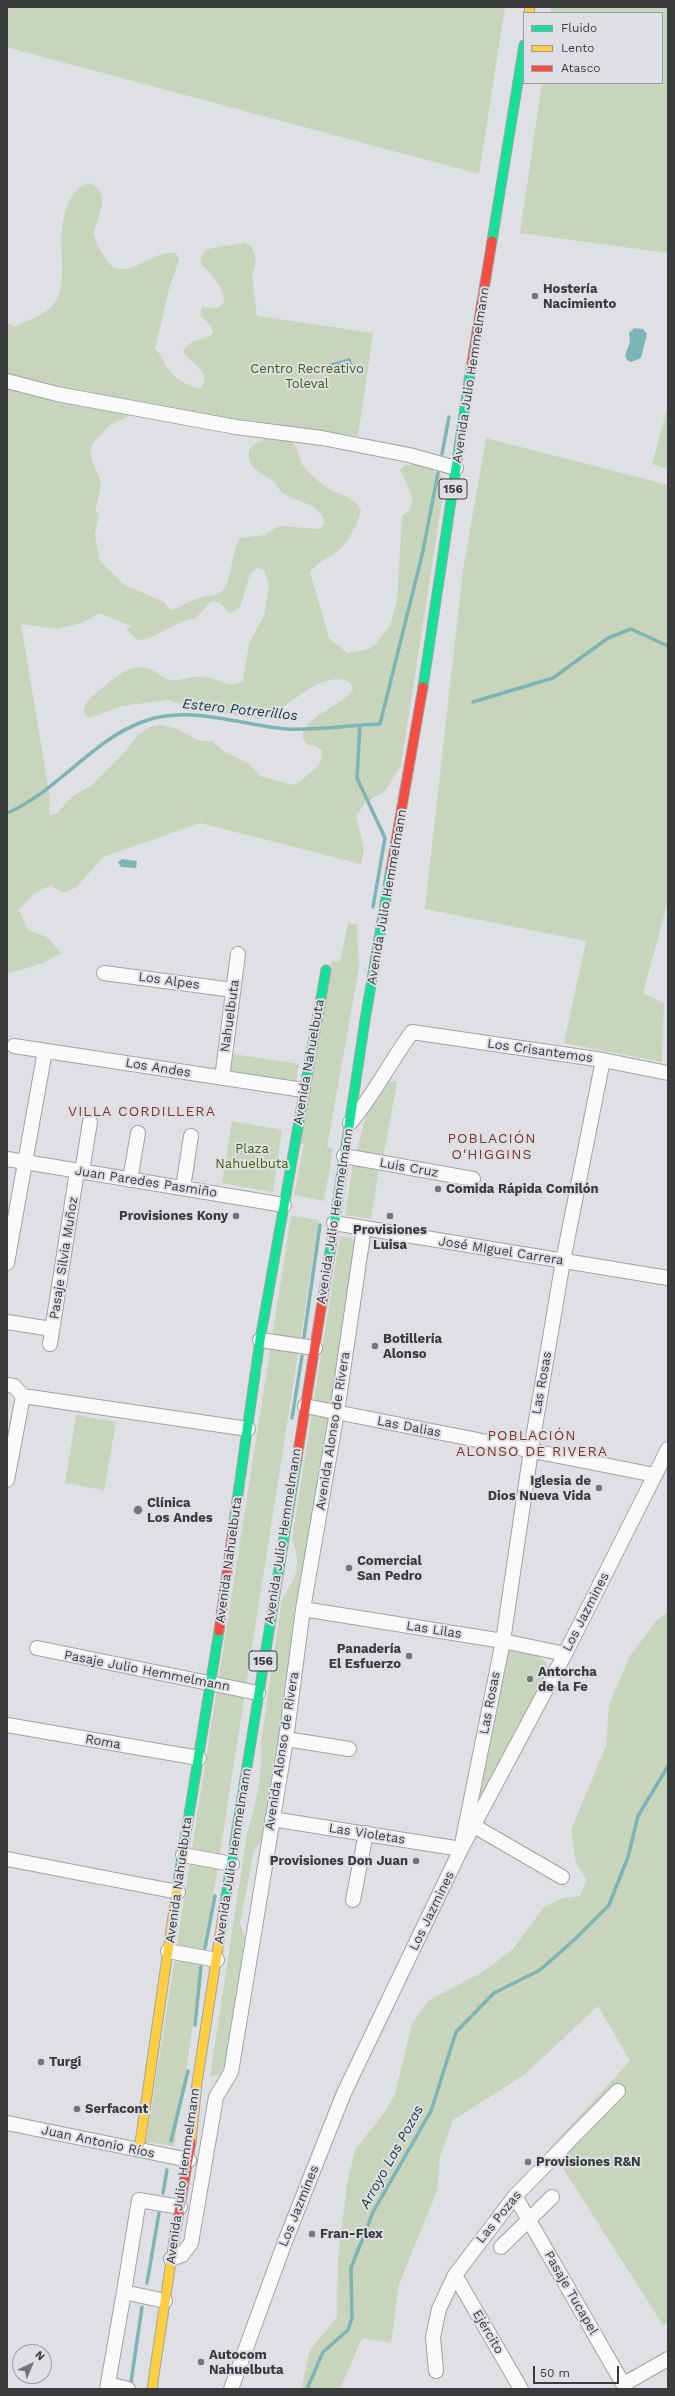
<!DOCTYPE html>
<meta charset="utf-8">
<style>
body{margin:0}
#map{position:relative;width:675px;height:2396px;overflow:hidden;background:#dfe0e4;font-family:"Work Sans",sans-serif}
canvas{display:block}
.frame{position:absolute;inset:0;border:8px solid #3a3b3d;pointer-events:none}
.legend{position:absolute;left:523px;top:12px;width:140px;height:72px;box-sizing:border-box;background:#dedfe5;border:1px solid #9c9da2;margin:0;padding:5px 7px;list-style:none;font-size:12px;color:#3a3b3d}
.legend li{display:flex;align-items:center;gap:8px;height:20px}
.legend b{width:20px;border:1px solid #9c9da2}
.north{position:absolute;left:12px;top:2344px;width:40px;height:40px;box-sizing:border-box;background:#dedfe5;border:1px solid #9c9da2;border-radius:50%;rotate:44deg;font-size:11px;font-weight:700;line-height:16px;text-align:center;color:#3a3b3d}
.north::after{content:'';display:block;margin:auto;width:14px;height:18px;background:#747577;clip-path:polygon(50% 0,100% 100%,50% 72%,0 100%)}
.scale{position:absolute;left:533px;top:2366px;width:86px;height:18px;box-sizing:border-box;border:2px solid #3a3b3d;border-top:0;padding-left:5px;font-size:12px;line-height:14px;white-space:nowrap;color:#3a3b3d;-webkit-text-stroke:3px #dedfe5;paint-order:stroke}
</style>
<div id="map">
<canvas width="675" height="2396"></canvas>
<div class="frame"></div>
<ul class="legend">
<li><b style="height:5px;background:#16e098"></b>Fluido</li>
<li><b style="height:5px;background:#ffcf43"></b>Lento</li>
<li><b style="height:5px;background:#f24e42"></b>Atasco</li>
</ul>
<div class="north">N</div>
<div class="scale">50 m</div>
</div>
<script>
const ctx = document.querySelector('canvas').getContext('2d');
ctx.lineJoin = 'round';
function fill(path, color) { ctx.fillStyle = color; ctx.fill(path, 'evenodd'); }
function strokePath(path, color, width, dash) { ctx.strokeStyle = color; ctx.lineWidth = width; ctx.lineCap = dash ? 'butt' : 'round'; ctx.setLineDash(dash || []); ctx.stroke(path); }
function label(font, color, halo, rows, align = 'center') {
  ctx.font = font + ' "Work Sans",sans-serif'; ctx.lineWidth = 4; ctx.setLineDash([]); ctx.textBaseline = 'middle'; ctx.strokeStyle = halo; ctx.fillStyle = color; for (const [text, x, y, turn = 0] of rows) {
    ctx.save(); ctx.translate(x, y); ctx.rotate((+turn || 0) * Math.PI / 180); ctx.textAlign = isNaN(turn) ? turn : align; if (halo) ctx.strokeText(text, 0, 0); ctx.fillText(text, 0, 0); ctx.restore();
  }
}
fill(new Path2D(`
 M 7,7 L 505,7 L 479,174 L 10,48 L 7,46 Z
 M 551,7 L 668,7 L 668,253 L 520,233 L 542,83 L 662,83 L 662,13 L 551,13 Z
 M 88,183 C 114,192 97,215 94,233 C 93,239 106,261 111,265 C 127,280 154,249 176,253 L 179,261 L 170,285 L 155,349 C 161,354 162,358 165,364 C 172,377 187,387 201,388 C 213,370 190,365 183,351 C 193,337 202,342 213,333 L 211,326 L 200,315 L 202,307 L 218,308 L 224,303 C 224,286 212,276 201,264 C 201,259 202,253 206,250 C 209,248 238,244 243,243 C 246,243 249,245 252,247 L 256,261 L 252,277 L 257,316 L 373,333 L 358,436 L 242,419 L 221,422 L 135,413 L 110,425 L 93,443 L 90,451 L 92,460 L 101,483 L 95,514 L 99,512 L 95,535 L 99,560 L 125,585 L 164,602 L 171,611 C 181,606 192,600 202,597 C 207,595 213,596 218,594 C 233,587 230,552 240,538 L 265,535 L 278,526 L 320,529 L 325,523 C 320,504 303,504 288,496 C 280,493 278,486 273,481 C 265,475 255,472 250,462 C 248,456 248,449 253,445 C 264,438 285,431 294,444 C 299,451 299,460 304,467 C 310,474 319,482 326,487 C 339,496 352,495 361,510 C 358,523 349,542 338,551 C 328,559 317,562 310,572 L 329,638 L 347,653 L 369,649 L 375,645 L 390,625 L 397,602 L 402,516 C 422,505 407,486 400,470 L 405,465 C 424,462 432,469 445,481 L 401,765 L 385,791 L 365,803 L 356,816 L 364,848 L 361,864 L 200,823 L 103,857 L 77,887 L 63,893 L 51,885 L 34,894 L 19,910 L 28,930 L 47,937 L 61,953 L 43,963 L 7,974 L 7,323 L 15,327 C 28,320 48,314 56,301 C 70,278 53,234 69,202 C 74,192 78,187 88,183 ZM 257,568 L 264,570 L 269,585 L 264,616 L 249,643 L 243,681 C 227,689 220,679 205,677 C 193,675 182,681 171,680 C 163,679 159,674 152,670 C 132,661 116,677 101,689 C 92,696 85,700 84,712 L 89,718 L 122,706 L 167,700 L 205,710 L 261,719 C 286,712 323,665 351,683 L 353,690 C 338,708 317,710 303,731 L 303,739 L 308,745 L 316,746 L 322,751 L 321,760 L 317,767 L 298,783 L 291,785 L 260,776 L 248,763 L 225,752 L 213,742 L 197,740 L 175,728 L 160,725 L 152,726 L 138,735 L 123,754 L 91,786 L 71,797 L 58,813 L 50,815 L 49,792 L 21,624 L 57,629 L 82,623 L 99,613 L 131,626 L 126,630 L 138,640 L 147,639 L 181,622 L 196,618 L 211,601 L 219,602 L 230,613 L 240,607 L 250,574 Z
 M 668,406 L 668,469 L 652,464 Z
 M 486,438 L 668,485 L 668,901 L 643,993 L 664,1003 L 662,1062 L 564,1043 L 586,941 L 425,909 L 463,570 Z
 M 348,923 L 357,925 L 359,968 L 327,1147 L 333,1149 L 324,1201 L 294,1195 L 304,1144 L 300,1143 L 332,961 L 340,962 Z
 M 233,1054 L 299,1064 L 296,1082 L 230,1072 Z
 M 384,1082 L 397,1082 L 383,1158 L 356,1153 L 366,1115 Z
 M 232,1121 L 282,1130 L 273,1192 L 222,1183 Z
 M 353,1163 L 379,1167 L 371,1219 L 345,1215 Z
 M 291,1216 L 319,1220 L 174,2146 L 146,2142 Z
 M 340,1236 L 351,1238 L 358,1247 L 261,1843 L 254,1850 L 240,1923 L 245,1938 L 225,2065 L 220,2074 L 210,2077 L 247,1833 C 256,1805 263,1773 261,1743 L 282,1599 C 297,1577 302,1564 292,1539 Z
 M 76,1415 L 116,1422 L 104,1490 L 65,1483 Z
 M 668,1612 L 668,2322 L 663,2325 L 550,2148 L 630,2061 L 598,2006 L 524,2075 L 453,2120 L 440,2157 L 437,2191 L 399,2284 L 391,2343 L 362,2338 L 340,2389 L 301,2389 L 310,2350 L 337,2317 L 338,2259 L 347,2184 L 355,2150 L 384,2113 L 395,2094 L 412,2024 L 428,2001 L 484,1971 L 512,1950 L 544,1907 L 563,1898 L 580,1896 L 587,1880 L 576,1863 L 571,1830 L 606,1746 L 609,1705 L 630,1656 L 656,1621 Z
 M 507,1650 C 519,1651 549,1654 548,1669 L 482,1796 L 479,1794 Z`), '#c8d4bb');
fill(new Path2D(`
 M 634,328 L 643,329 L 647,334 L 641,358 L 631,362 L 627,360 L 625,355 L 630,342 L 629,333 Z
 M 350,358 L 353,366 L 330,372 L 328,364 Z
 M 122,859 L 137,861 L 136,868 L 121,867 L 118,862 Z`), '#7db5b6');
strokePath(new Path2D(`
 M 442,454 L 449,417
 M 473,702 L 553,678 L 608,638 L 631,629 L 668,646
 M 360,725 L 357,778 L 385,838 L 373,907
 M 7,813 C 57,792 91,741 142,722 C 189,704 239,725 286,729 C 314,731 351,725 380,724 L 423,551 L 438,473
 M 304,1337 L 320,1225
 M 292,1418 L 302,1356
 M 205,1948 L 215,1896
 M 195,2025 L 201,1967
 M 171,2141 L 188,2071
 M 163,2193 L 167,2170
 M 147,2283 L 159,2213
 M 131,2382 L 142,2307
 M 307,2389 L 323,2352 L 348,2330 L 352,2318 L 351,2268 L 373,2212 L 431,2111 L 456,2032 L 494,1993 L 540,1970 L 575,1939 L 609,1905 L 628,1857 L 638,1816 L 668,1766`), '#7db5b6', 3.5);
const street = new Path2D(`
 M 7,381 L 57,394 L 236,427 L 322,438 L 409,455 L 456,468
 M 104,973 L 233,990
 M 14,1046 L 303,1090
 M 222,1078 L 238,954
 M 350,1123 C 374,1095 390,1062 412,1032 L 603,1060 L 668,1073
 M 344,1156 L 473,1179
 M 7,1159 L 284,1205
 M 82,1172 L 90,1122
 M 130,1180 L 138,1133
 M 183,1188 L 191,1136
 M 334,1223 L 668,1278
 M 7,1263 L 45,1051
 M 7,1322 L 52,1329
 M 260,1340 L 315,1348
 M 50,1344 L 77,1171
 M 7,1385 L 14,1386 L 23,1396
 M 23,1396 L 248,1429
 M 305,1406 L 655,1475
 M 7,1480 L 23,1396
 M 303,1609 L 503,1641 L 565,1654
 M 37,1648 L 258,1693
 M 7,1725 L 199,1758
 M 286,1739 L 349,1749
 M 272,1819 L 461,1849 L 503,1641 L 531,1450 L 563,1261 L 603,1060
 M 474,1826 L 562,1877
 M 183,1855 L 232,1864
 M 7,1859 L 178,1892
 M 353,1900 L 366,1833
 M 168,1951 L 217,1960
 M 7,2123 L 189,2160
 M 515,2196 L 626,2389
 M 501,2247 L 552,2197
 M 171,2259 L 182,2255 L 191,2243 L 216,2097 L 231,2072 L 286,1739 L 303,1609 L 337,1412 L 364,1228
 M 455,2275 L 521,2389
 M 124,2292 L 139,2200 L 180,2207
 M 436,2371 L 433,2337 L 439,2309 L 455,2275 L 515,2196 L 618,2091
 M 108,2384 L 128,2389
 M 624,2384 L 668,2359
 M 107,2389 L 124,2292 L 165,2301
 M 231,2389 L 286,2239 L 344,2093 L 461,1849 L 565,1654 L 668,1449`);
const fast = new Path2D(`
 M 492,241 L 524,45
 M 423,687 L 471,368
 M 329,1259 L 365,1020 L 391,869
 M 234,1522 L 260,1340 L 326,970
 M 178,1882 L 219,1631
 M 224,1909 L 297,1458`);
const slow = new Path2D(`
 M 529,13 L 530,7
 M 191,2142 L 197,2083 L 224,1909
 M 139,2150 L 178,1882
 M 152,2389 L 174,2241`);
const jam = new Path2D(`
 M 471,368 L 492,241
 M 391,869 L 423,687
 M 297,1458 L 329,1259
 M 219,1631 L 234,1522
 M 174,2241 L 191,2142`);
strokePath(street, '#a1a2a5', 16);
strokePath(fast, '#a1a2a5', 11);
strokePath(slow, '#a1a2a5', 11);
strokePath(jam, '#a1a2a5', 11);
strokePath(street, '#fafafb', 14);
strokePath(fast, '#16e098', 9);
strokePath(slow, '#ffcf43', 9);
strokePath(jam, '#f24e42', 9);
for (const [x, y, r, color] of [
 [535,296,4,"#747577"],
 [438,1189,4,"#747577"],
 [236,1216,4,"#747577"],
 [390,1216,4,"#747577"],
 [375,1346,4,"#747577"],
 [599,1488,4,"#747577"],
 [138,1510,5,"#747577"],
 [349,1568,4,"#747577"],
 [409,1656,4,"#747577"],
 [530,1679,4,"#747577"],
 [416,1861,4,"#747577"],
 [41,2062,4,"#747577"],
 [77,2109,4,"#747577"],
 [528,2162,4,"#747577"],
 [312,2234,4,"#747577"],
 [201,2362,4,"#747577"]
]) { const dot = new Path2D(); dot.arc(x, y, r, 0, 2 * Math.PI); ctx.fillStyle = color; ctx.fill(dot); strokePath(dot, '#dedfe5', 1.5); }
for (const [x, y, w] of [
 [453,489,28],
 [263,1661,28]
]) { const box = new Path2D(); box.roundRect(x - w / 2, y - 10, w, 20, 3); ctx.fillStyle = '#dedfe5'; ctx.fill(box); strokePath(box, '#3a3b3d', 1); }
label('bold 12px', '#3a3b3d', null, [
 ["156",453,489],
 ["156",263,1661]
]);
label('bold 13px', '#3a3b3d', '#dedfe5', [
 ["Hostería",543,289],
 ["Nacimiento",543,304],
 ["Comida Rápida Comilón",446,1189],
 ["Provisiones Kony",228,1216,"right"],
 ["Provisiones",390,1230,"center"],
 ["Luisa",390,1245,"center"],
 ["Botillería",383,1339],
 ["Alonso",383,1354],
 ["Iglesia de",591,1481,"right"],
 ["Dios Nueva Vida",591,1496,"right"],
 ["Clínica",147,1503],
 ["Los Andes",147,1518],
 ["Comercial",357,1561],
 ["San Pedro",357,1576],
 ["Panadería",401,1649,"right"],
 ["El Esfuerzo",401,1664,"right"],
 ["Antorcha",538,1672],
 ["de la Fe",538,1687],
 ["Provisiones Don Juan",408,1861,"right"],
 ["Turgi",49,2062],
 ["Serfacont",85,2109],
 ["Provisiones R&N",536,2162],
 ["Fran-Flex",320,2234],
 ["Autocom",209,2355],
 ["Nahuelbuta",209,2370]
], 'left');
label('13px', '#476111', '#dedfe5', [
 ["Centro Recreativo",307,369],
 ["Toleval",307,384],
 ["Plaza",252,1149],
 ["Nahuelbuta",252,1164]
]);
label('13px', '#3a3b3d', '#dedfe5', [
 ["Avenida Julio Hemmelmann",471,375,-81],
 ["Avenida Julio Hemmelmann",387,897,-80],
 ["Los Alpes",169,981,8],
 ["Nahuelbuta",230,1016,-82],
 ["Los Crisantemos",540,1051,8],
 ["Avenida Nahuelbuta",309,1062,-80],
 ["Los Andes",158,1068,9],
 ["Luis Cruz",409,1168,10],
 ["Juan Paredes Pasmiño",146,1182,9],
 ["Avenida Julio Hemmelmann",335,1216,-81],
 ["José MIguel Carrera",501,1251,9],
 ["Pasaje Silvia Muñoz",64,1258,-81],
 ["Las Rosas",542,1383,-80],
 ["Las Dalias",409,1427,11],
 ["Avenida Alonso de Rivera",333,1431,-81],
 ["Avenida Julio Hemmelmann",283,1536,-81],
 ["Avenida Nahuelbuta",229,1560,-82],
 ["Los Jazmines",586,1612,-63],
 ["Las Lilas",434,1630,9],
 ["Pasaje Julio Hemmelmann",147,1671,11],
 ["Las Rosas",490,1703,-79],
 ["Roma",103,1742,10],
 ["Avenida Alonso de Rivera",282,1751,-81],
 ["Las Violetas",367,1834,9],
 ["Avenida Julio Hemmelmann",233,1856,-81],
 ["Avenida Nahuelbuta",179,1880,-82],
 ["Los Jazmines",432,1911,-64],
 ["Juan Antonio Ríos",98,2142,12],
 ["Avenida Julio Hemmelmann",183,2176,-82],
 ["Los Jazmines",299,2206,-68],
 ["Las Pozas",499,2217,-51],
 ["Pasaje Tucapel",571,2293,60],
 ["Ejército",488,2332,60]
]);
label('italic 14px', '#133a3a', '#dedfe5', [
 ["Estero Potrerillos",240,710,6],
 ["Arroyo Las Pozas",392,2157,-61]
]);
ctx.letterSpacing = '1px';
label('14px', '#7e382b', '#dedfe5', [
 ["VILLA CORDILLERA",142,1112],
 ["POBLACIÓN",492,1139],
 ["O'HIGGINS",492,1155],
 ["POBLACIÓN",532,1436],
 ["ALONSO DE RIVERA",532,1452]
]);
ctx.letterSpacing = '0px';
</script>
